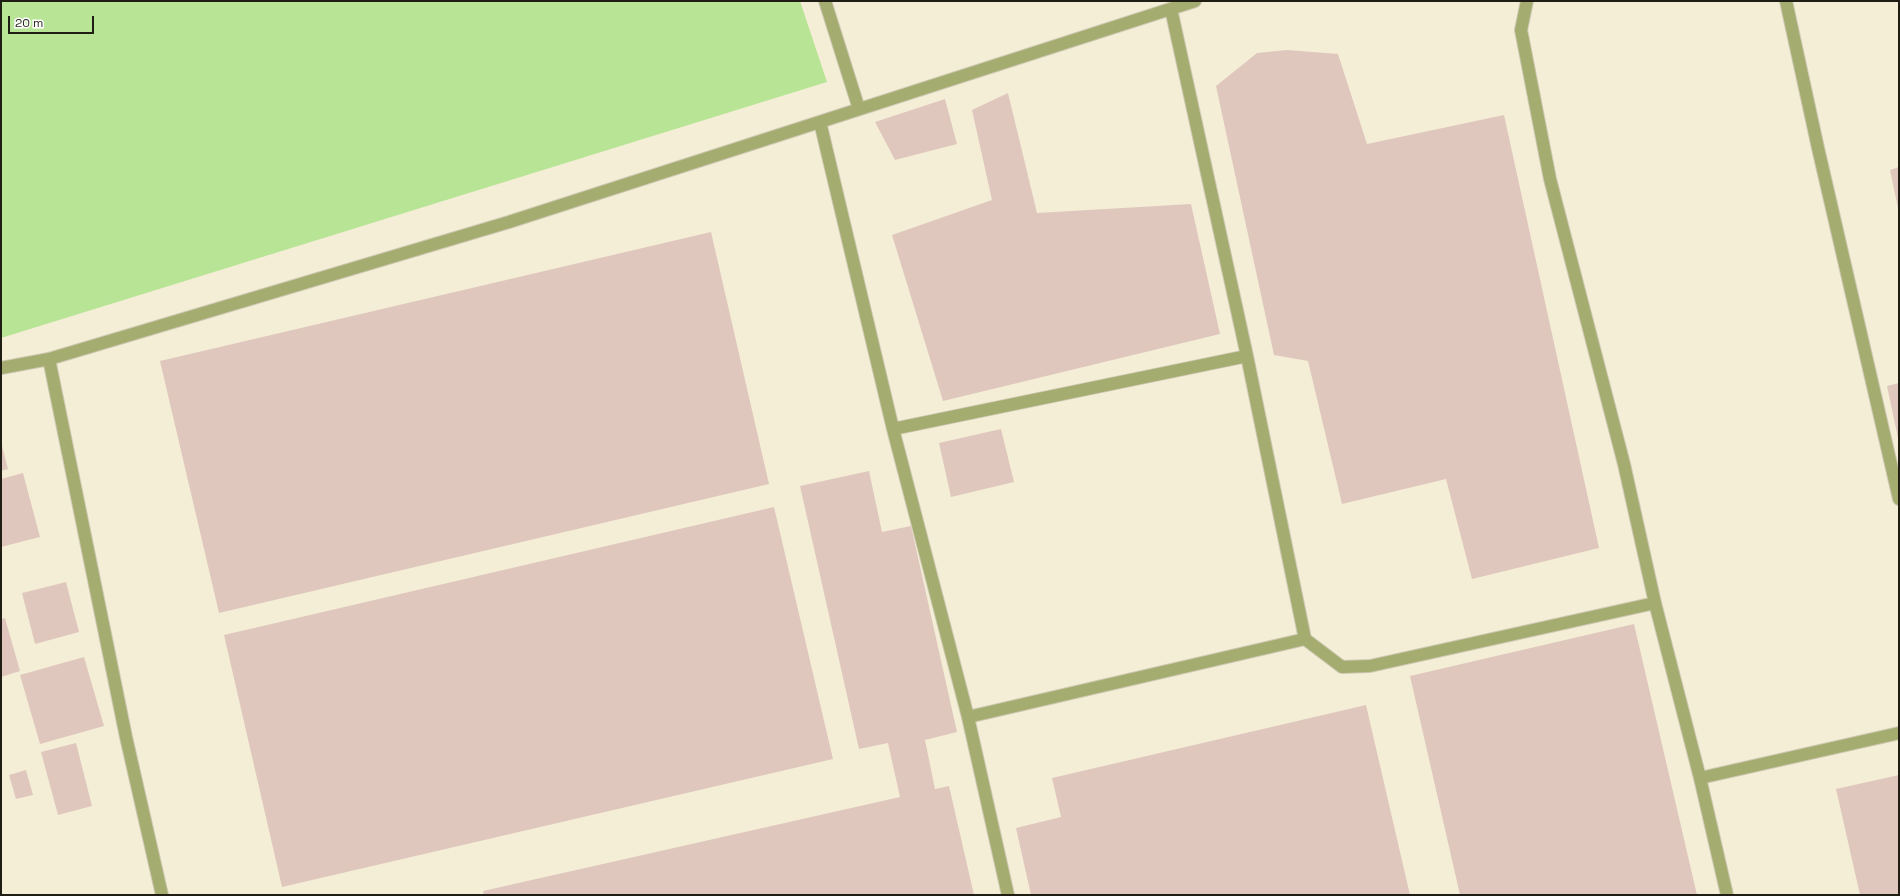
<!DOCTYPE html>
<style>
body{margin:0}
#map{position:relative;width:1900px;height:896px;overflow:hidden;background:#f4eed6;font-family:"Space Grotesk",sans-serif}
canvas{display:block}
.frame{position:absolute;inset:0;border:2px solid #1f1d14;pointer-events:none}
.scale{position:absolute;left:8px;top:16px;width:86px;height:18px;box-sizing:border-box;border:2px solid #1f1d14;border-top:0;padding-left:5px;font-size:12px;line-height:14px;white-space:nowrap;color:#1f1d14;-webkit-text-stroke:3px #fff;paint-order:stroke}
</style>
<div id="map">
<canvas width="1900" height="896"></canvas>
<div class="frame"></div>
<div class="scale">20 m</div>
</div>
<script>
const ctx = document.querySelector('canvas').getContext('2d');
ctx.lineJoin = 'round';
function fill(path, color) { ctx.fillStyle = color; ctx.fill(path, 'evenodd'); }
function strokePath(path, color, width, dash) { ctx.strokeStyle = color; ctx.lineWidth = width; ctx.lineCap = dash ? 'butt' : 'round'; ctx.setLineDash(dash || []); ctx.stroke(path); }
fill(new Path2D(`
 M 1,1 L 800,1 L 827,82 L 1,338 Z`), '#b8e496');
fill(new Path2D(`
 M 1287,50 L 1338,54 L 1367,144 L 1504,115 L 1599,548 L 1472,579 L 1446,479 L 1342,504 L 1308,361 L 1274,355 L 1216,86 L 1257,53 Z
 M 1008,93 L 1037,213 L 1191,204 L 1220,334 L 943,401 L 892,235 L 992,200 L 972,110 Z
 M 945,99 L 957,144 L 895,160 L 875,122 Z
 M 1899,167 L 1899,208 L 1898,208 L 1890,170 Z
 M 711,232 L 769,484 L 219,613 L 160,361 Z
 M 1899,383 L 1899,438 L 1898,438 L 1887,386 Z
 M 1001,429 L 1014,482 L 951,497 L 939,443 Z
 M 1,442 L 8,469 L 1,471 Z
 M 869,471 L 882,532 L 911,526 L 957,732 L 925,740 L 935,789 L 949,786 L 974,895 L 484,895 L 483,891 L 900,797 L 888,743 L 859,749 L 800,486 Z
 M 23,473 L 40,537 L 1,547 L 1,479 Z
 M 774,507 L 833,759 L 282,887 L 224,635 Z
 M 66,582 L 79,632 L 35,644 L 22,593 Z
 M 5,618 L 20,671 L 1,677 L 1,619 Z
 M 1634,624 L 1697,895 L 1460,895 L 1410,676 Z
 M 84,657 L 104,726 L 40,744 L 20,675 Z
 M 1366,705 L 1410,895 L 1031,895 L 1016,828 L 1061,817 L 1052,778 Z
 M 76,743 L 92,806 L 58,815 L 41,752 Z
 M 26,770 L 33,795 L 16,799 L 9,775 Z
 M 1899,775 L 1899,895 L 1860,895 L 1836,789 Z`), '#e0c7be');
const service = new Path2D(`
 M 825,1 L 859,109
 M 1527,1 L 1521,30 L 1550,179 L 1624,464 L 1655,603 L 1700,778 L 1727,895
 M 1786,1 L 1818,148 L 1899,499
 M 1171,9 L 1247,356 L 1305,639
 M 820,122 L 893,429 L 968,717 L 1008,895
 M 49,359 L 126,737 L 162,895
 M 1,368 L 49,359 L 509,222 L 1195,1
 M 893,429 L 1247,356
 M 968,717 L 1305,639 L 1342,667 L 1370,666 L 1655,603
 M 1700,778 L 1899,733`);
strokePath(service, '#cec8b3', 14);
strokePath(service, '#a4ad6f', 12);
</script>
